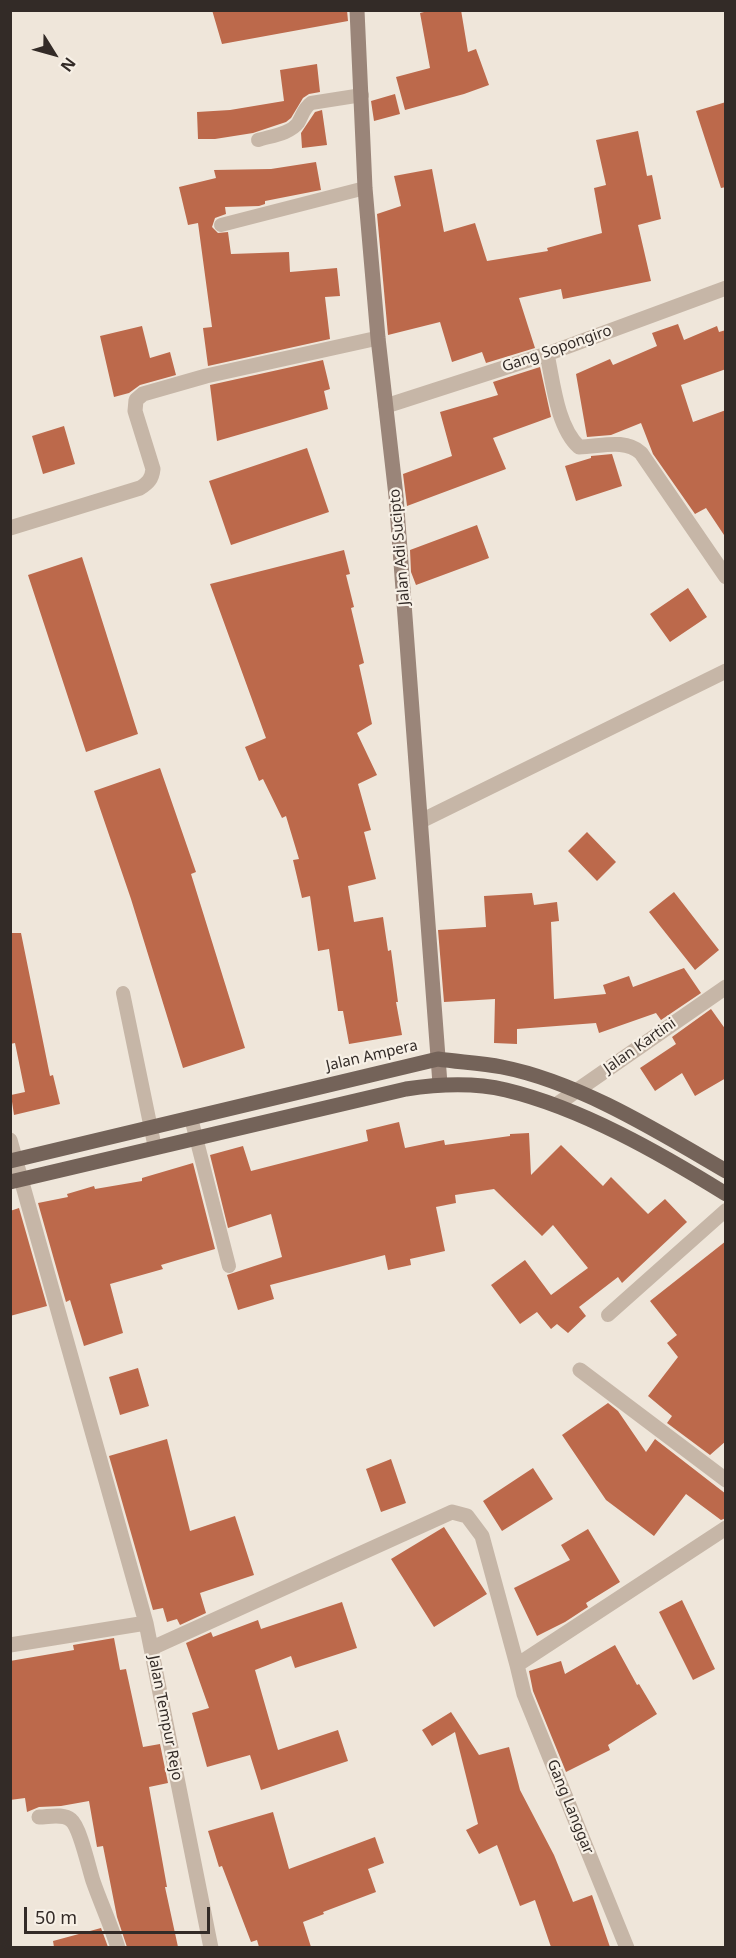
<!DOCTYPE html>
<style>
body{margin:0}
#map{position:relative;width:736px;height:1958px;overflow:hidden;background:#efe6da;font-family:"Noto Sans",sans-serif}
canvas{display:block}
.frame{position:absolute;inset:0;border:12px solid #332b27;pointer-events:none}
.north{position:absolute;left:24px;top:24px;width:60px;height:60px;-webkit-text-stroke:4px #f7f0e6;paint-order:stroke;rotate:127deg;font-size:16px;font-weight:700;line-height:24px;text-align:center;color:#332b27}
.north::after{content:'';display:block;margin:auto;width:21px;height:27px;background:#332b27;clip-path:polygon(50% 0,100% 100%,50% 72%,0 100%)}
.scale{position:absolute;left:24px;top:1907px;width:186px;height:27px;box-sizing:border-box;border:3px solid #332b27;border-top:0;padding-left:8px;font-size:18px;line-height:21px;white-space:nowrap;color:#332b27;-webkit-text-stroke:4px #f7f0e6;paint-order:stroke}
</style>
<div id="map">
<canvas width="736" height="1958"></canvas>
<div class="frame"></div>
<div class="north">N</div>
<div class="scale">50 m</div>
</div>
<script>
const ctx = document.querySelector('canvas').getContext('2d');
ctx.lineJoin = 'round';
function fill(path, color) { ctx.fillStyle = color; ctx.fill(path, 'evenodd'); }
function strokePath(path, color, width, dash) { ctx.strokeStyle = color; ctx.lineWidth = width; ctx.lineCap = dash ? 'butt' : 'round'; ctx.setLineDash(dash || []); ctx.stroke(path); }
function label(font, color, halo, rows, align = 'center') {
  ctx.font = font + ' "Noto Sans",sans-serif'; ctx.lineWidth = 4.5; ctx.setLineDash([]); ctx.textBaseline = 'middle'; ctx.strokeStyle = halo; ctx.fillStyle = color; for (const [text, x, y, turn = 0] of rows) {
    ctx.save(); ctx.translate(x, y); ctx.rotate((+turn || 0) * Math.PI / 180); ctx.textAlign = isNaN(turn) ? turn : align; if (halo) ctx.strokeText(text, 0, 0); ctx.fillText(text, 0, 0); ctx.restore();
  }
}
fill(new Path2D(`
 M 212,10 L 347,10 L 348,21 L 222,44 Z
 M 432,10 L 461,10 L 468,52 L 476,49 L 489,85 L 464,94 L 405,110 L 396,77 L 430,68 L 420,13 Z
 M 317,64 L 320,92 L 309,94 L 303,98 L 291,118 L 286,122 L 253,133 L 215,139 L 198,139 L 197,112 L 230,110 L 284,101 L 280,70 Z
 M 395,94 L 400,114 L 374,121 L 371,101 Z
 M 726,102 L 726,187 L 721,188 L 696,111 Z
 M 322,110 L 327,145 L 302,148 L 301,133 L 315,112 Z
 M 638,131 L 647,176 L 652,175 L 661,219 L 638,225 L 651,281 L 563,299 L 561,289 L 519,298 L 535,348 L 486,363 L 482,352 L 452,362 L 440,322 L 388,335 L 377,214 L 401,206 L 394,176 L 432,169 L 444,232 L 475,223 L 487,261 L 548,251 L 547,248 L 602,233 L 594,188 L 606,185 L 596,140 Z
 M 316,162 L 321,190 L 265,201 L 265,204 L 259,206 L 225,207 L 226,214 L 215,218 L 212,227 L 218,233 L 228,232 L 231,254 L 289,252 L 290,272 L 337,268 L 340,296 L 325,297 L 330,339 L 208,366 L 203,328 L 212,327 L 198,223 L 188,225 L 179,187 L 216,178 L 214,170 L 271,169 Z
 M 678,324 L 684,340 L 717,326 L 719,332 L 726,330 L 726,369 L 681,385 L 693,422 L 726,410 L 726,538 L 706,508 L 695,514 L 653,454 L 641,423 L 611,435 L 587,437 L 576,374 L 610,359 L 613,365 L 657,346 L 652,333 Z
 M 142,326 L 150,358 L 170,352 L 176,375 L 140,385 L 129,393 L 114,397 L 100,336 Z
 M 323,360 L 330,389 L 324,391 L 328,409 L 217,441 L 210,385 Z
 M 540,367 L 551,417 L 493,438 L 506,469 L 407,506 L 403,474 L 452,456 L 440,412 L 498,395 L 493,382 Z
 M 64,426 L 75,464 L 43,474 L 32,436 Z
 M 307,448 L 329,512 L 231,545 L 209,481 Z
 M 612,454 L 622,486 L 576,501 L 565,466 L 591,458 L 591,456 Z
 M 477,525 L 489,558 L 416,585 L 411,572 L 410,550 Z
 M 344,550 L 350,574 L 346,575 L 354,607 L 351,608 L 364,663 L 359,665 L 372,724 L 357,733 L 377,775 L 358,784 L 371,830 L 364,832 L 376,879 L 348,886 L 354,922 L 383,917 L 388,951 L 391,950 L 398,1002 L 396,1002 L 402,1035 L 349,1044 L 343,1011 L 338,1011 L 329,949 L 318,951 L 310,896 L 302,898 L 293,860 L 299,859 L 286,816 L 282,818 L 263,779 L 259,781 L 245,747 L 266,738 L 210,584 Z
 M 82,557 L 138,734 L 86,752 L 28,575 Z
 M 688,588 L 707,617 L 670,642 L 650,614 Z
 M 160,768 L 196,872 L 191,874 L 245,1048 L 183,1068 L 131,899 L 94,791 Z
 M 587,832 L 616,862 L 597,881 L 568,851 Z
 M 674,892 L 719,950 L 695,970 L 649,912 Z
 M 532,893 L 534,905 L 557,902 L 559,921 L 551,922 L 554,999 L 606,994 L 603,985 L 629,976 L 633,987 L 684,968 L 701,993 L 661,1020 L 656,1013 L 599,1033 L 596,1023 L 517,1029 L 517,1044 L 494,1043 L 495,999 L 444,1002 L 438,930 L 486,927 L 484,896 Z
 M 10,933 L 21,933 L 50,1076 L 53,1075 L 60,1104 L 14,1115 L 11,1095 L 25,1092 L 15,1043 L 10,1044 Z
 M 711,1009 L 726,1030 L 726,1078 L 695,1096 L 682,1073 L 655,1091 L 640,1068 L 676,1044 L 672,1037 Z
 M 399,1122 L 405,1148 L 444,1140 L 445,1145 L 510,1136 L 510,1134 L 529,1133 L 531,1175 L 561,1145 L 603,1186 L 611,1177 L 648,1214 L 665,1199 L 687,1222 L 622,1283 L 618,1277 L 579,1307 L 586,1316 L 568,1333 L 557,1324 L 551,1329 L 537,1312 L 520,1324 L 491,1285 L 525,1260 L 551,1295 L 588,1268 L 553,1225 L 542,1236 L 494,1189 L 455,1195 L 456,1203 L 436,1207 L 445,1251 L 410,1259 L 411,1265 L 388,1270 L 385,1255 L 270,1285 L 274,1299 L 238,1310 L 227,1275 L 282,1257 L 271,1214 L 228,1228 L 210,1155 L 243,1146 L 251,1171 L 368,1141 L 366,1130 Z
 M 193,1163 L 215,1249 L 161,1265 L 163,1269 L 110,1284 L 123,1333 L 84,1346 L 70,1300 L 66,1302 L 38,1203 L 68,1197 L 67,1194 L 94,1186 L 95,1189 L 142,1181 L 142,1178 Z
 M 19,1208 L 47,1306 L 10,1316 L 10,1211 Z
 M 726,1241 L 726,1441 L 710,1455 L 667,1423 L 672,1416 L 648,1396 L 678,1357 L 667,1343 L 677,1335 L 650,1301 Z
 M 138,1368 L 149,1406 L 120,1415 L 109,1377 Z
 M 608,1403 L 618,1411 L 646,1452 L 655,1439 L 726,1494 L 726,1518 L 721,1520 L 686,1494 L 654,1536 L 606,1500 L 562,1435 Z
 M 167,1439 L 190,1531 L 235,1516 L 254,1575 L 200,1593 L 206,1613 L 180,1625 L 177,1619 L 167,1622 L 163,1608 L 153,1610 L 109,1456 Z
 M 391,1459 L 406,1503 L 381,1512 L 366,1469 Z
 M 533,1468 L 553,1499 L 502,1531 L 483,1501 Z
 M 444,1527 L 487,1594 L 434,1627 L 391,1559 Z
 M 588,1529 L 620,1582 L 586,1603 L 588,1607 L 565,1622 L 537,1636 L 514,1588 L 570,1560 L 561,1545 Z
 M 682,1600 L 715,1669 L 693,1680 L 659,1612 Z
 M 342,1602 L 357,1648 L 295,1668 L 291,1656 L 255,1670 L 278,1750 L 338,1730 L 348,1761 L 261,1790 L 250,1755 L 207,1767 L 192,1713 L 209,1708 L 186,1643 L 211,1632 L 213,1637 L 258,1620 L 261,1629 Z
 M 114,1638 L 120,1670 L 126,1669 L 143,1747 L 160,1744 L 168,1783 L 149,1787 L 167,1887 L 165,1887 L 178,1947 L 127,1947 L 117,1917 L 103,1846 L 97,1847 L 89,1801 L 61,1806 L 39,1807 L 27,1812 L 25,1798 L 10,1800 L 10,1661 L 74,1650 L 73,1645 Z
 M 615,1645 L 637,1685 L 639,1684 L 657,1714 L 608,1745 L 610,1750 L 566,1772 L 533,1691 L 529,1671 L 561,1661 L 565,1674 Z
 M 451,1712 L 479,1755 L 509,1747 L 520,1790 L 554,1855 L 573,1902 L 592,1895 L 610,1947 L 551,1947 L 535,1900 L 520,1906 L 497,1845 L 479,1854 L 466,1830 L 478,1824 L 455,1732 L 432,1746 L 422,1730 Z
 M 273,1812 L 289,1869 L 375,1837 L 384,1863 L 368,1869 L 376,1892 L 323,1912 L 324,1914 L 303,1922 L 311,1947 L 259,1947 L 257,1940 L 251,1942 L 222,1866 L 219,1867 L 208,1831 Z
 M 101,1928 L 108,1947 L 54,1947 L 53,1941 Z`), '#bc694b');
strokePath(new Path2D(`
 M 258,140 C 270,136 290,134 298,123 C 303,115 303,109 311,103 L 362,95
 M 221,225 L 365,188
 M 123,993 L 155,1148
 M 191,1118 L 229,1266
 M 608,1315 L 726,1210`), '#c6b6a7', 14);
strokePath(new Path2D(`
 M 547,354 C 553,382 557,427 579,447 C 600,447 624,438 641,453 L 726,577
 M 386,406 L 547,354 L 726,288
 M 10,528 L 140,488 C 148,483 152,479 153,469 L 135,411 L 136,400 L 143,394 L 206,376 L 378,338
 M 421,821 L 726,671
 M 556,1105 L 726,987
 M 10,1140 L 146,1623
 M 580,1370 L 726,1480
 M 10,1645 L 146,1623 L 211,1948
 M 152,1648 L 452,1512 L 467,1516 L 482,1536 L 517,1665 L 726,1528
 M 517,1665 L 524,1694 L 627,1948
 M 39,1817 C 49,1817 63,1813 71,1820 C 80,1827 89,1869 93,1881 C 101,1904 111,1925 118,1948`), '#c6b6a7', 15);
strokePath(new Path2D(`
 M 357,10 L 365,188 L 378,338 L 396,496 L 440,1084`), '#9a8579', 15);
strokePath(new Path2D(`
 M 10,1161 L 438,1059 C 459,1062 481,1063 502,1067 C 579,1082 659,1132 726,1171
 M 10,1182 L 406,1089 C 439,1084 473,1082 506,1090 C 581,1108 660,1153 726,1194`), '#746359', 15);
label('15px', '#332b27', '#f7f0e6', [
 ["Gang Sopongiro",557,349,-19],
 ["Jalan Adi Sucipto",400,547,-95],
 ["Jalan Kartini",640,1046,-35],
 ["Jalan Ampera",372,1056,-13],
 ["Jalan Tempur Rejo",165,1718,79],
 ["Gang Langgar",570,1807,68]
]);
</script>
